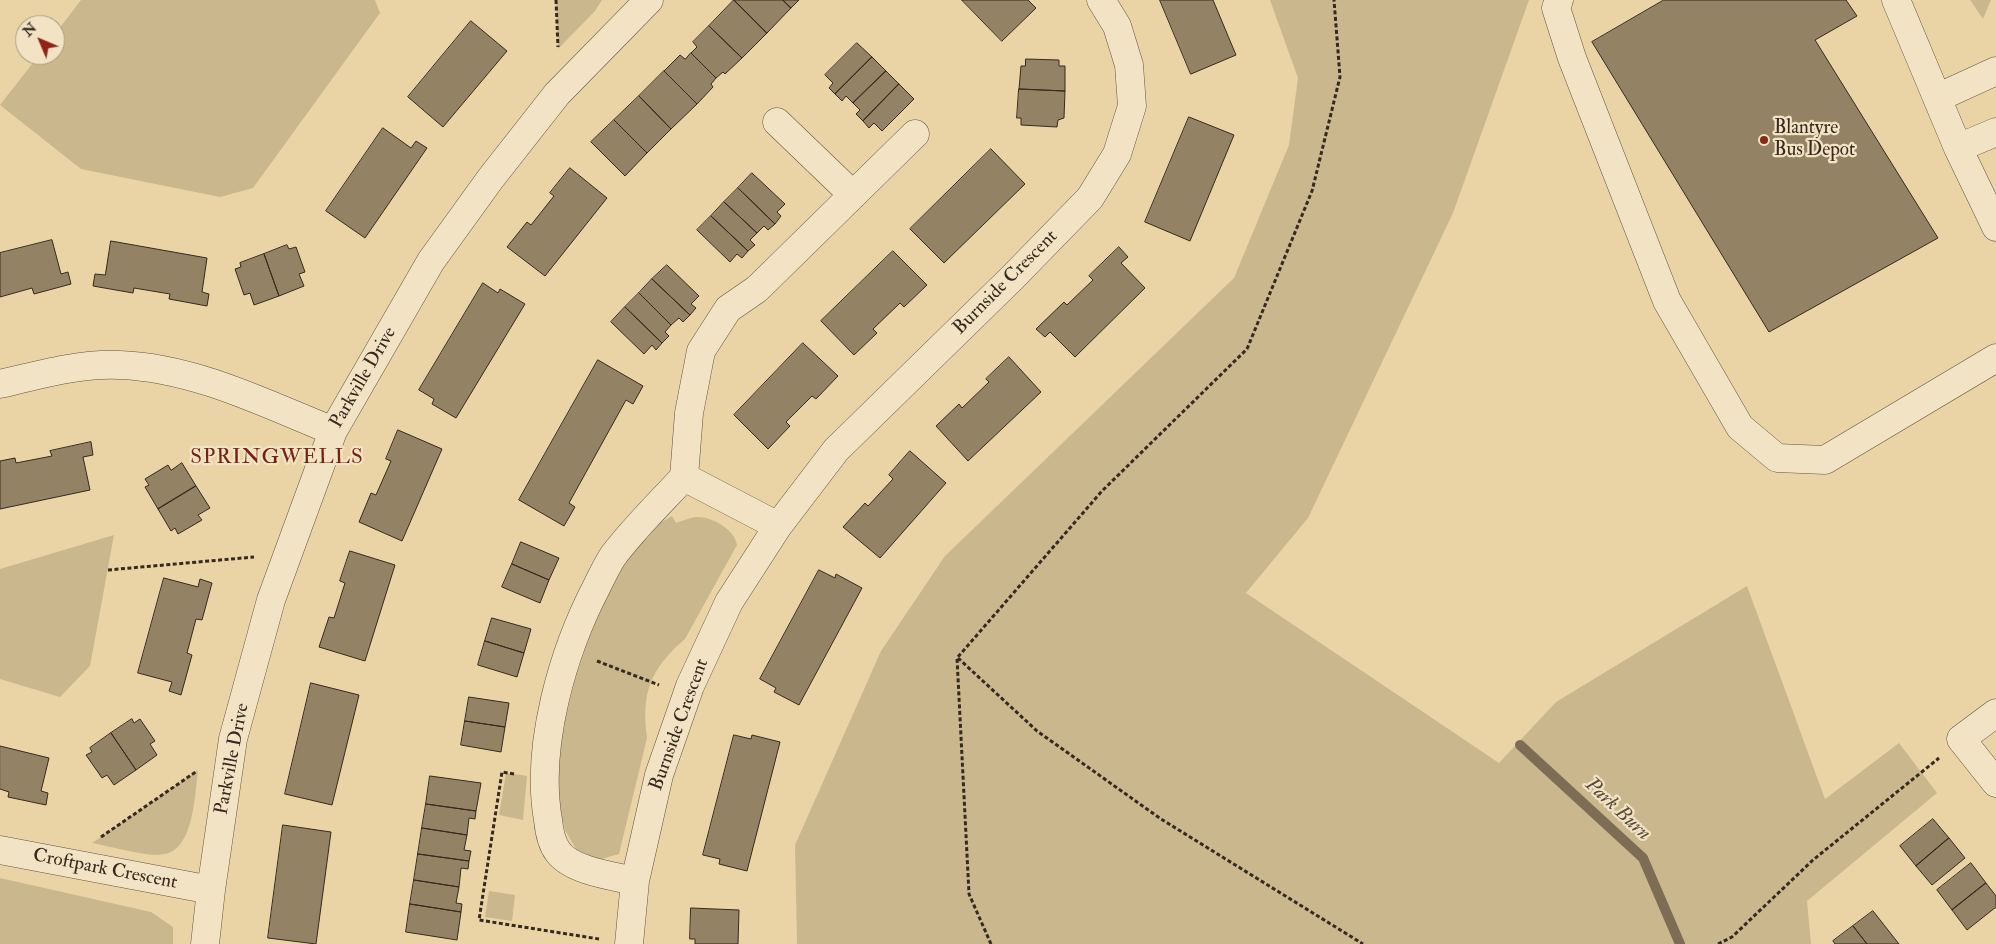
<!DOCTYPE html>
<style>
body{margin:0}
#map{position:relative;width:1996px;height:944px;overflow:hidden;background:#ead4a5;font-family:"IM FELL Double Pica",serif}
canvas{display:block}
.north{position:absolute;left:15px;top:15px;width:50px;height:50px;box-sizing:border-box;background:#f1e3c4;border:1px solid #a69982;border-radius:50%;rotate:315deg;font-size:14px;font-weight:700;line-height:20px;text-align:center;color:#36291f}
.north::after{content:'';display:block;margin:auto;width:18px;height:22px;background:#8f2418;clip-path:polygon(50% 0,100% 100%,50% 72%,0 100%)}
</style>
<div id="map">
<canvas width="1996" height="944"></canvas>
<div class="north">N</div>
</div>
<script>
const ctx = document.querySelector('canvas').getContext('2d');
ctx.lineJoin = 'round';
function fill(path, color) { ctx.fillStyle = color; ctx.fill(path, 'evenodd'); }
function strokePath(path, color, width, dash) { ctx.strokeStyle = color; ctx.lineWidth = width; ctx.lineCap = dash ? 'butt' : 'round'; ctx.setLineDash(dash || []); ctx.stroke(path); }
function label(font, color, halo, rows, align = 'center') {
  ctx.font = font + ' "IM FELL Double Pica",serif'; ctx.lineWidth = 4.5; ctx.setLineDash([]); ctx.textBaseline = 'middle'; ctx.strokeStyle = halo; ctx.fillStyle = color; for (const [text, x, y, turn = 0] of rows) {
    ctx.save(); ctx.translate(x, y); ctx.rotate((+turn || 0) * Math.PI / 180); ctx.textAlign = isNaN(turn) ? turn : align; if (halo) ctx.strokeText(text, 0, 0); ctx.fillText(text, 0, 0); ctx.restore();
  }
}
fill(new Path2D(`
 M 81,0 L 375,0 L 380,13 L 253,188 L 220,197 L 81,169 L 0,105 L 39,55 L 55,55 L 55,34 Z
 M 556,0 L 602,0 L 595,11 L 558,49 Z
 M 1270,0 L 1529,0 L 1453,213 L 1308,518 L 1246,593 L 1499,763 L 1556,702 L 1747,586 L 1825,799 L 1899,743 L 1937,793 L 1807,901 L 1811,944 L 797,944 L 795,845 L 881,651 L 945,556 L 1234,278 L 1289,145 L 1298,78 Z
 M 1970,0 L 1991,0 L 1983,19 Z
 M 672,516 L 676,523 C 682,521 689,518 696,517 C 711,516 735,529 737,545 L 685,639 C 650,669 641,693 647,738 L 619,854 L 598,860 L 586,857 L 576,849 L 565,830 L 555,794 L 553,782 L 559,763 L 562,734 L 574,683 L 590,634 L 611,583 L 629,551 L 648,538 L 660,523 Z
 M 114,535 L 90,666 L 60,697 L 0,679 L 0,569 Z
 M 198,770 C 195,793 194,849 165,854 C 148,858 110,846 92,843 Z
 M 506,773 L 527,776 L 523,820 L 499,815 Z
 M 0,878 L 151,912 L 173,927 L 173,944 L 0,944 Z
 M 489,891 L 515,895 L 512,921 L 485,917 Z`), '#cbb78e');
strokePath(new Path2D(`
 M 1520,745 L 1643,858 L 1680,944`), '#7d6d54', 10);
const building = new Path2D(`
 M 734,0 L 767,33 L 742,58 L 709,26 Z
 M 734,0 L 783,0 L 791,8 L 767,33 Z
 M 783,0 L 799,0 L 791,8 Z
 M 962,0 L 1028,0 L 1036,8 L 1002,41 Z
 M 1160,0 L 1213,0 L 1236,55 L 1191,74 Z
 M 1664,0 L 1846,0 L 1857,16 L 1815,40 L 1938,238 L 1769,332 L 1592,42 Z
 M 471,21 L 507,51 L 443,127 L 408,97 Z
 M 709,26 L 742,58 L 725,74 L 723,72 L 716,78 L 691,53 L 697,47 L 693,42 Z
 M 857,43 L 872,57 L 835,94 L 829,88 L 833,83 L 825,75 Z
 M 691,53 L 716,78 L 711,84 L 713,87 L 697,104 L 664,71 L 680,55 L 685,59 Z
 M 872,57 L 886,71 L 853,103 L 846,96 L 842,101 L 835,94 Z
 M 1026,59 L 1059,60 L 1059,66 L 1065,66 L 1065,91 L 1019,89 L 1021,66 L 1025,66 Z
 M 664,71 L 697,104 L 671,129 L 639,96 Z
 M 886,71 L 899,84 L 863,121 L 856,114 L 860,110 L 853,103 Z
 M 899,84 L 914,99 L 882,131 L 874,123 L 869,128 L 863,121 Z
 M 1019,89 L 1065,91 L 1064,118 L 1058,120 L 1057,127 L 1021,125 L 1021,118 L 1017,118 Z
 M 639,96 L 671,129 L 647,153 L 614,120 Z
 M 1189,117 L 1234,135 L 1190,241 L 1145,222 Z
 M 614,120 L 647,153 L 625,176 L 591,142 Z
 M 383,128 L 411,148 L 416,141 L 427,148 L 365,238 L 326,211 Z
 M 991,149 L 1025,184 L 944,263 L 910,229 Z
 M 570,168 L 607,198 L 545,276 L 507,247 L 527,222 L 531,225 L 554,196 L 550,193 Z
 M 752,173 L 785,204 L 777,212 L 781,216 L 775,224 L 738,188 Z
 M 738,188 L 775,224 L 768,230 L 764,226 L 757,233 L 724,202 Z
 M 724,202 L 757,233 L 750,240 L 755,245 L 748,251 L 711,216 Z
 M 711,216 L 748,251 L 742,258 L 737,254 L 730,262 L 697,230 Z
 M 52,240 L 61,274 L 68,272 L 71,284 L 34,294 L 32,288 L 0,297 L 0,253 Z
 M 111,241 L 207,258 L 202,292 L 209,294 L 207,306 L 169,299 L 170,294 L 134,288 L 133,293 L 93,286 L 95,274 L 105,275 Z
 M 287,245 L 289,249 L 296,247 L 305,272 L 299,274 L 304,286 L 279,296 L 264,254 Z
 M 1119,247 L 1128,257 L 1121,263 L 1145,288 L 1075,357 L 1050,332 L 1045,337 L 1036,329 L 1064,302 L 1067,305 L 1093,280 L 1089,276 Z
 M 893,251 L 927,285 L 904,307 L 900,303 L 873,329 L 877,333 L 854,355 L 821,321 Z
 M 264,254 L 279,296 L 254,305 L 250,293 L 244,295 L 235,269 L 241,267 L 240,263 Z
 M 667,265 L 699,296 L 691,304 L 696,308 L 690,315 L 652,279 Z
 M 652,279 L 690,315 L 683,322 L 679,318 L 671,325 L 639,293 Z
 M 483,283 L 498,293 L 500,289 L 525,304 L 456,418 L 432,404 L 434,399 L 419,390 Z
 M 639,293 L 671,325 L 665,332 L 669,336 L 662,343 L 625,307 Z
 M 625,307 L 662,343 L 656,350 L 652,345 L 644,354 L 611,322 Z
 M 803,343 L 838,376 L 816,399 L 812,396 L 786,422 L 790,426 L 768,449 L 734,415 Z
 M 1009,357 L 1041,392 L 968,461 L 936,426 L 959,404 L 962,408 L 989,382 L 986,379 Z
 M 598,360 L 643,386 L 633,404 L 626,400 L 569,503 L 575,507 L 564,526 L 519,500 Z
 M 398,430 L 442,449 L 402,541 L 359,522 L 371,493 L 376,495 L 391,461 L 386,459 Z
 M 91,442 L 93,455 L 83,457 L 90,490 L 0,509 L 0,461 L 15,458 L 16,463 L 52,456 L 50,451 Z
 M 910,451 L 946,483 L 880,558 L 843,527 L 865,503 L 868,506 L 893,479 L 889,475 Z
 M 182,463 L 196,486 L 158,509 L 145,487 L 149,485 L 145,479 L 168,465 L 171,470 Z
 M 196,486 L 210,508 L 198,515 L 202,520 L 178,534 L 175,528 L 171,531 L 158,509 Z
 M 521,542 L 559,558 L 549,580 L 512,564 Z
 M 350,551 L 395,565 L 365,661 L 319,647 L 329,617 L 334,618 L 345,583 L 340,581 Z
 M 512,564 L 549,580 L 540,603 L 502,587 Z
 M 819,570 L 835,578 L 836,574 L 862,588 L 799,705 L 774,692 L 776,688 L 760,679 Z
 M 164,578 L 198,587 L 200,579 L 212,583 L 202,620 L 196,619 L 187,653 L 192,655 L 181,695 L 169,691 L 172,682 L 138,673 Z
 M 492,618 L 531,629 L 524,653 L 485,641 Z
 M 485,641 L 524,653 L 517,677 L 478,665 Z
 M 311,683 L 359,695 L 332,805 L 285,794 Z
 M 469,697 L 509,703 L 505,727 L 465,721 Z
 M 132,719 L 134,723 L 140,719 L 155,741 L 150,744 L 157,755 L 136,770 L 111,733 Z
 M 465,721 L 505,727 L 501,752 L 461,745 Z
 M 111,733 L 136,770 L 114,785 L 107,775 L 102,778 L 86,755 L 92,752 L 90,748 Z
 M 734,735 L 751,739 L 752,735 L 780,742 L 747,871 L 719,864 L 720,859 L 703,855 Z
 M 0,746 L 49,758 L 41,791 L 48,793 L 46,805 L 8,797 L 9,792 L 0,789 Z
 M 430,776 L 481,783 L 476,811 L 426,804 Z
 M 426,804 L 476,811 L 475,819 L 469,818 L 467,835 L 422,828 Z
 M 1933,819 L 1949,838 L 1916,866 L 1900,846 Z
 M 283,825 L 331,832 L 316,944 L 268,938 Z
 M 422,828 L 467,835 L 464,850 L 471,851 L 469,861 L 418,854 Z
 M 1949,838 L 1965,858 L 1932,885 L 1916,866 Z
 M 418,854 L 469,861 L 468,869 L 461,868 L 459,887 L 414,880 Z
 M 1971,863 L 1986,883 L 1952,910 L 1937,890 Z
 M 414,880 L 459,887 L 456,903 L 462,904 L 461,912 L 410,904 Z
 M 1986,883 L 1996,896 L 1996,907 L 1967,930 L 1952,910 Z
 M 410,904 L 461,912 L 457,940 L 406,932 Z
 M 691,908 L 739,910 L 738,944 L 695,944 L 695,939 L 690,939 Z
 M 1873,911 L 1899,944 L 1867,944 L 1853,926 Z
 M 1853,926 L 1867,944 L 1835,944 L 1833,941 Z`);
fill(building, '#948265');
strokePath(building, '#36291f', 1);
const minor = new Path2D(`
 M 1559,0 L 1556,8 L 1572,58 L 1667,301 L 1740,427 L 1777,458 L 1825,460 L 1996,358
 M 1896,0 L 1958,148 L 1996,227
 M 1937,98 L 1996,71
 M 777,122 L 853,195
 M 1958,148 L 1996,132
 M 0,384 C 38,375 80,363 120,365 C 195,368 264,403 333,431
 M 778,526 L 684,477 L 689,413 L 701,351 L 728,309 L 757,289 L 915,134
 M 1996,713 L 1961,739 L 1996,783
 M 0,850 L 211,890
 M 635,881 C 613,876 572,871 558,852 C 552,844 549,830 548,820 C 535,746 563,651 597,586 C 602,576 607,565 613,556 C 634,528 660,503 684,477
 M 205,944 L 211,890 L 233,739 L 271,600 L 333,431 L 431,261 L 491,178 L 557,94 L 649,0
 M 629,944 L 635,881 L 659,775 L 690,686 L 729,602 L 778,526 L 836,450 L 1012,278 L 1090,198 L 1117,154 L 1132,106 L 1129,65 L 1117,26 L 1101,0`);
strokePath(minor, '#635440', 29);
strokePath(new Path2D(`
 M 556,0 L 558,47
 M 108,570 L 254,557
 M 958,658 L 1037,731 L 1161,819 L 1363,944
 M 597,661 L 659,685
 M 514,774 L 502,772 L 479,920 L 599,939
 M 101,837 L 197,771
 M 991,944 L 969,894 L 957,658 L 1102,491 L 1247,349 L 1312,191 L 1340,77 L 1334,0
 M 1718,944 L 1732,937 L 1813,860 L 1939,758`), '#36291f', 3, [4, 2.5]);
strokePath(minor, '#f1e3c4', 28);
for (const [x, y, r, color] of [
 [1764,140,5,"#8f2418"]
]) { const dot = new Path2D(); dot.arc(x, y, r, 0, 2 * Math.PI); ctx.fillStyle = color; ctx.fill(dot); strokePath(dot, '#f1e3c4', 2); }
label('19px', '#36291f', '#f1e3c4', [
 ["Blantyre",1774,129],
 ["Bus Depot",1774,151]
], 'left');
label('19px', '#36291f', '#f1e3c4', [
 ["Burnside Crescent",1006,283,-45],
 ["Parkville Drive",364,378,-60],
 ["Burnside Crescent",680,725,-70],
 ["Parkville Drive",233,759,-79],
 ["Croftpark Crescent",105,870,11]
]);
label('italic 20px', '#5a4b39', '#f1e3c4', [
 ["Park Burn",1617,810,43]
]);
ctx.letterSpacing = '1px';
label('21px', '#7a1f14', '#f1e3c4', [
 ["SPRINGWELLS",277,458]
]);
ctx.letterSpacing = '0px';
</script>
